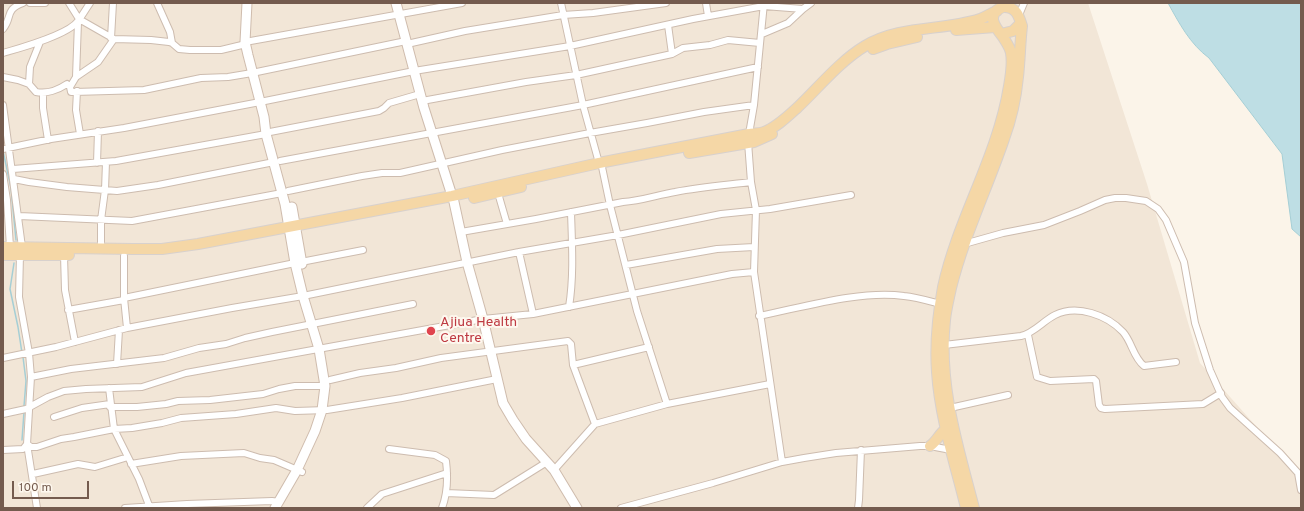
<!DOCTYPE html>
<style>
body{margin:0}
#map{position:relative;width:1304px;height:511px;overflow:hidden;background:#fbf4e9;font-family:Overpass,sans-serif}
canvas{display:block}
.frame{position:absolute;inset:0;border:4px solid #745b4e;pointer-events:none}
.scale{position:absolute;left:12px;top:481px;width:77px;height:18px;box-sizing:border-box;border:2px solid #745b4e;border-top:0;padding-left:5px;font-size:12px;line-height:14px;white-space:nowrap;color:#745b4e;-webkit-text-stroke:3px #fef8ef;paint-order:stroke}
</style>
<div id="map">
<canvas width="1304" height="511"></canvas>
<div class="frame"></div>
<div class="scale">100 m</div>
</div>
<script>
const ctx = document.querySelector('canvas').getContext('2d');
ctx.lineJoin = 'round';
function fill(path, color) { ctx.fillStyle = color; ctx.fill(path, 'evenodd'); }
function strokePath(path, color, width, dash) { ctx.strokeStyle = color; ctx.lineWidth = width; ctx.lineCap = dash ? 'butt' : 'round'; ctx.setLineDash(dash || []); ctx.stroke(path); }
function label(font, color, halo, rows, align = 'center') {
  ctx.font = font + ' Overpass,sans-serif'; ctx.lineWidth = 4; ctx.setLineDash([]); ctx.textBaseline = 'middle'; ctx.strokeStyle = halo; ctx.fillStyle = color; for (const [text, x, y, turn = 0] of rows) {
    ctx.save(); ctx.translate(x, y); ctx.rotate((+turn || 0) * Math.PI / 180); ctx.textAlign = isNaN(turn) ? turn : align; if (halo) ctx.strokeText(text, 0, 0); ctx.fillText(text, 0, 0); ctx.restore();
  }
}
fill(new Path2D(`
 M 3,3 L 1088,3 L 1147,184 L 1200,363 L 1301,477 L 1301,508 L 3,508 Z`), '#f2e6d7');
const water = new Path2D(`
 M 1168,3 L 1301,3 L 1301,237 L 1292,229 L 1282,154 L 1209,58 C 1190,44 1179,23 1168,3 Z`);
fill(water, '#bedee4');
strokePath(water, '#a5ced5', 1);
strokePath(new Path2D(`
 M 3,151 L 11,188 L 16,240
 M 14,263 L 10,289 L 18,327 L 22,353
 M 23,357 L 26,381 L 24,406
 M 22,440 L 24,412`), '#a5ced5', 1.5);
const street = new Path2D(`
 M 30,3 L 45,3
 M 69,3 L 79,19 L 114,39 L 151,40 L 169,42 L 172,43 L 179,49 L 190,50 L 221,50 L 246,44
 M 157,3 L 170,32 L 172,43
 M 561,3 L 583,105 L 599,163 L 602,167 L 610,205 L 637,311 L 667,404
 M 706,3 L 708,16
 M 764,3 L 754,105 L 749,134 L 748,142 L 751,182 L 756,210 L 754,272 L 782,462
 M 1019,15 L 1024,3
 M 668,25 L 672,54
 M 3,29 C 13,17 4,10 23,3
 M 762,34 L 788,23 L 803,9 L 811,3
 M 111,38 L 113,3
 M 245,42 L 462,3
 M 407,44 L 465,31 L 563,15 L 593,13 L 666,3
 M 3,53 C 20,48 68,35 78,21 C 82,16 86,9 90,3
 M 3,77 L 18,80 L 29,84 L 36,92 C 46,94 58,90 67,84 L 70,87 L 76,77 L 98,62 L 114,39
 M 76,77 L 78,22
 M 29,84 L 30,67 L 40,42
 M 70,87 L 71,92 L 74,92 L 144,90 L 201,78 L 228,77 L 252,73 L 406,41
 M 77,91 L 76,110 L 80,134
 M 43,93 L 43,108 L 48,140
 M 422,101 L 526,82 L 576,75 L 672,54 L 683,48 L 710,45 L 728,40 L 760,43
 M 3,105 L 22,247
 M 270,132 L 379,111 L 384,108 L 389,103 L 420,94
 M 3,149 L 51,139 L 124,128 L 260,102 L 414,71 L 570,46 L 693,19 L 764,6 L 803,9
 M 280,161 L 583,105 L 758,67
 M 97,163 L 98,131
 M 13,169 L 116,161 L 266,134
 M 3,174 L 7,200 L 10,247
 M 14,179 L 29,182 L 67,187 L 117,191 L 158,185 L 274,162
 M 288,191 L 362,176 L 382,173 L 400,173 L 502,150 L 590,133 L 647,123 L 704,112 L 754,105
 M 498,193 L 507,224
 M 19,216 L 132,221 L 282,193
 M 461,232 L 536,219 L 623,202 C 641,201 657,195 675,192 C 700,187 726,185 751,182
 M 964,244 L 1003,233 L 1044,225 L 1080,211 L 1105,200 L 1115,198 L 1126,198 L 1146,201 L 1158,209 L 1166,220 L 1184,262 L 1195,323 L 1210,370 L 1222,397 L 1230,408 L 1280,453 L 1298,473 L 1301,490
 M 101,249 L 101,220 L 105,190 L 106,162
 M 519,252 L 533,314
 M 20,255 L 19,297 L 29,353 L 31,377 L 27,444 L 37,508
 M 64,255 L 65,290 L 75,342
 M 124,256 L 124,298 L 127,328
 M 301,262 L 363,250
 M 626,265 L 717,249 L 754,247
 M 124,298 L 295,263
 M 569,307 C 574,276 572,244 571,212
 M 68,310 L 124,300
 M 759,316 C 804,307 860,290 904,296 C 916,297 929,301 940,304
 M 1028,335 L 1037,377 L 1050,381 L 1094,379 L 1096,381 L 1099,405 L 1101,408 L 1105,409 L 1203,404 L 1221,393
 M 944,345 L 1021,336 C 1034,333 1043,321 1055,315 C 1077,304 1107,315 1123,332 C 1132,342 1133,357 1144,366 L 1176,362
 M 3,358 L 56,347 L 127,328 L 232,308 L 303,296 L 519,252 L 618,235 L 721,214 L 770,209 L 851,195
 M 117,364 L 119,330
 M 573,365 L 649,347
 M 31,377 L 71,369 L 164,358 L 199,348 L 226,344 L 245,338 L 272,332 L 413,304
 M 330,380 L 360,373 L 396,368 L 441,358 L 568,341 L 571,344 L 573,365 L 595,424
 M 109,388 L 114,429 L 139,479 L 150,508
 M 110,407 L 137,407 L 166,404 L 178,401 L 210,400 L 263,394 L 279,389 L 295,386 L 325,386
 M 950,408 L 1008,395
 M 3,414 L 26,409 L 48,397 L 64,391 L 86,389 L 142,387 L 186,373 L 483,319 L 533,314 L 732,274 L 754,272
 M 54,417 L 82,408 L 110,404
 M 27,444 L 31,447 L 37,447 L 61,439 L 74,437 L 114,429 L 132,428 L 162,423 L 181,418 L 236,414 L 276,408 L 295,411 L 327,410 L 402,398 L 497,379
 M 389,449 L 435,455 L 446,461 C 448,477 448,492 442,508
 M 3,450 L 23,449 L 27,444
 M 131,464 L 181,456 L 244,453 L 260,458 L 274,460 L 302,472
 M 554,470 L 595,424 L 667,404 L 770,384
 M 33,474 L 78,464 L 95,467 L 128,457
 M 446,493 L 494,495 L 547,462
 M 125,508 L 187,504 L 272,501 L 279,502
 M 367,508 L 382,494 L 447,473
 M 621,508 L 713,483 L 782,462 L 804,458 L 836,453 L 920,446 L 930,446 L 951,450
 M 858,508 L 859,500 L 861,450`);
const secondary = new Path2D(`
 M 247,3 L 245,42 L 248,55 L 264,117 L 266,134 L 285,204 L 295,263 L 303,296 L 319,349 L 325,386 L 322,410 L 315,431 L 297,470 L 275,508
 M 396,3 L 424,108 L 454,202 L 467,262 L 483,319 L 503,403 L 513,420 L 526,439 L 554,470 L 577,508
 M 292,207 L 302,264`);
const primary = new Path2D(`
 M 1003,7 C 1016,6 1019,16 1022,26 L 1019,25 L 1013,31 L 1005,33 L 1003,37 C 995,27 985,14 1003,7 Z
 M 956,30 L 995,27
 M 873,49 L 887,44 L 917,37
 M 689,153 L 754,142 L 772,134
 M 474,198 L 521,187
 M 3,247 L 133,249 L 162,249 L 198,244 L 452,196 L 599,163 L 749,134 C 753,133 759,134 764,132 C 777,127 788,116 798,107 C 819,87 840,61 865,46 C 900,25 943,31 980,19 C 986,17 991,13 997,11
 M 3,255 L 69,255
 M 930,446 C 937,441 939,434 946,429
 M 966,508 C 955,463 940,418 937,372 C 935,344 938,314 943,287 C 958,218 998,156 1009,86 C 1011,75 1013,64 1011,53 C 1010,47 1006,42 1003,37
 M 974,508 C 958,447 938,385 945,320 C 946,309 949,298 951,288 C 964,236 987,189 1004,139 C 1011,120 1016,98 1018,77 C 1020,60 1020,43 1022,26`);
strokePath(street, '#cdbcaf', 8);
strokePath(secondary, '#cfbcad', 11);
strokePath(primary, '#d8d1cd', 12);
strokePath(street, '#fff', 6);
strokePath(secondary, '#fff', 9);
strokePath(primary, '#f5d7a6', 10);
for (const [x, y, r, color] of [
 [431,331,5,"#e0444e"]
]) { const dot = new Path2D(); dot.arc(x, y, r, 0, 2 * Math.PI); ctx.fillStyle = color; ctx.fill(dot); strokePath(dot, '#fef8ef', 1.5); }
label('14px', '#be3a42', '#fef8ef', [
 ["Ajiua Health",440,323],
 ["Centre",440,339]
], 'left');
</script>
